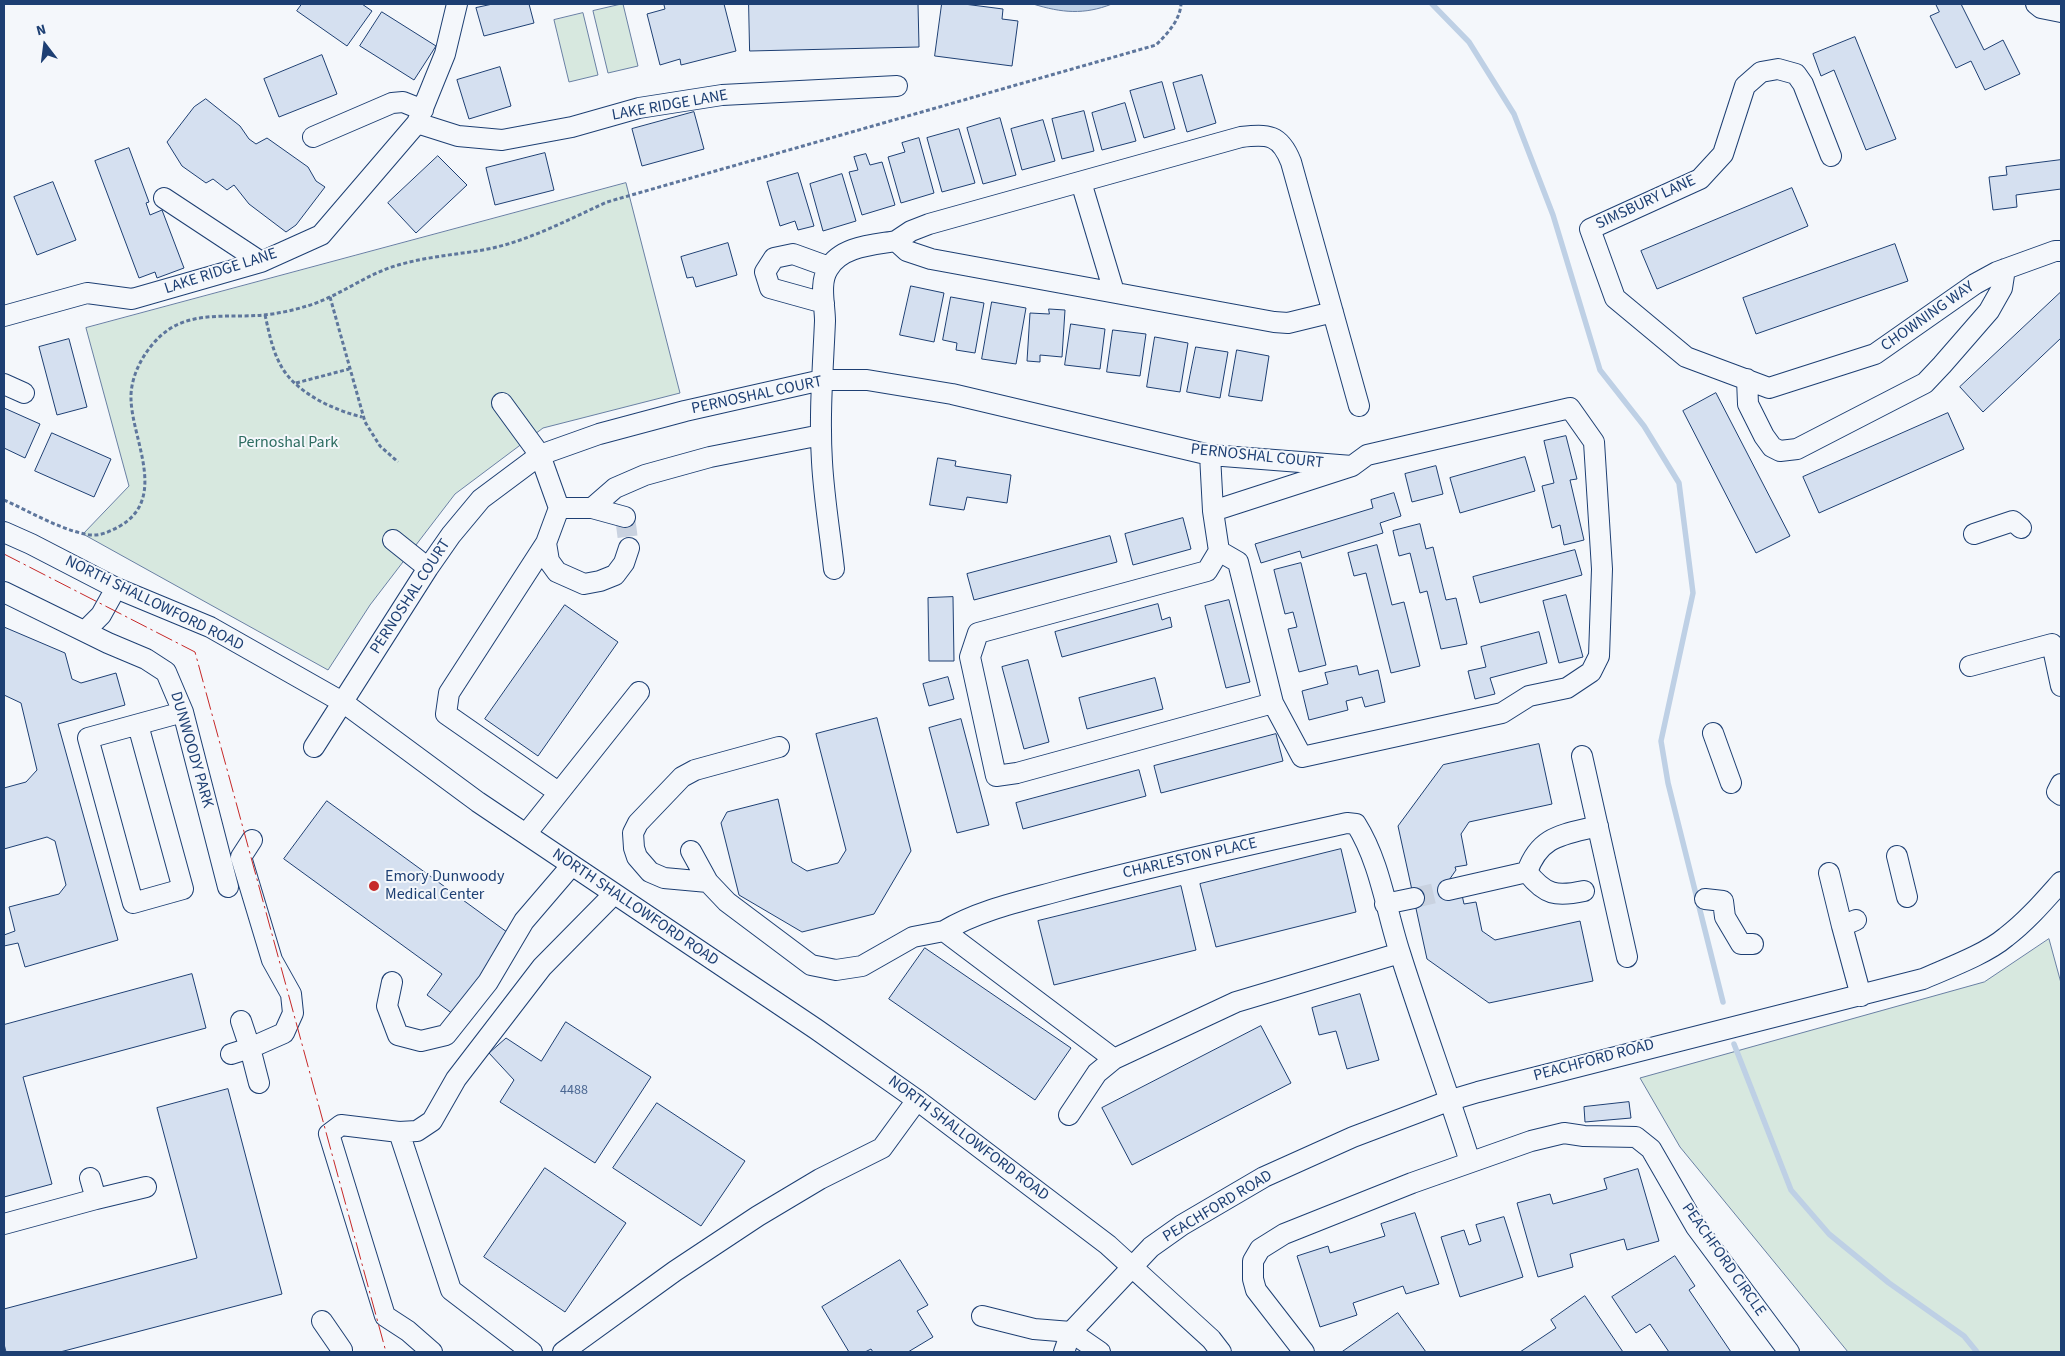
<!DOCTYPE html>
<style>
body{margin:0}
#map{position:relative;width:2065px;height:1356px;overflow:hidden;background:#f4f7fb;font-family:"Source Sans 3",sans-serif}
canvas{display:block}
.frame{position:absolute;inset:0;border:5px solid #1d3f73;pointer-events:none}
.north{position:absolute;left:20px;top:20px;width:50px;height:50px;-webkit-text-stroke:4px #f4f7fb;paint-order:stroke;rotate:345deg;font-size:14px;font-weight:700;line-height:20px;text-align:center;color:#1d3f73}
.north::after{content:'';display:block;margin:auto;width:18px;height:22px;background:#1d3f73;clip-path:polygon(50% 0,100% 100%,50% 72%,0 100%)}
</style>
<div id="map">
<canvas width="2065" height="1356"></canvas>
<div class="frame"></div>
<div class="north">N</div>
</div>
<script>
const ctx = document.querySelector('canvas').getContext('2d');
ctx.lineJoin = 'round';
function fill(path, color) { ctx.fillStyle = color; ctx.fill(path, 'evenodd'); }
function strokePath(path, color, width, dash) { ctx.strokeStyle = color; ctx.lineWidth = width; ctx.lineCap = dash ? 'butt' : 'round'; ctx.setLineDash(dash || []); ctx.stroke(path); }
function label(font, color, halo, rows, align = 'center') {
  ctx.font = font + ' "Source Sans 3",sans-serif'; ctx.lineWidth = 4; ctx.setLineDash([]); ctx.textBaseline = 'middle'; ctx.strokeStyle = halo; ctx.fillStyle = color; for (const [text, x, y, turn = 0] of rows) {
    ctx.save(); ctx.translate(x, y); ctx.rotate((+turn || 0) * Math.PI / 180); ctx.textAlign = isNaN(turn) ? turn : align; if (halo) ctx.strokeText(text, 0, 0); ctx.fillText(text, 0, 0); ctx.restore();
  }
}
const green = new Path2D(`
 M 623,4 L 638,66 L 608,73 L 593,11 Z
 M 583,13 L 598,75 L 569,82 L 554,20 Z
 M 626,183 L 680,393 L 543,428 L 455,494 L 370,605 L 328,670 L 83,534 L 129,486 L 86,328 Z
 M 2049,939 L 2061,983 L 2061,1352 L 1848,1352 L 1680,1147 L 1640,1078 L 1984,982 Z`);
fill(green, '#d7e8df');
strokePath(green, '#687fa3', 1);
const water = new Path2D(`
 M 1033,4 L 1112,4 C 1084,15 1062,13 1033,4 Z`);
fill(water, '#bed0e5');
strokePath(water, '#687fa3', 1);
strokePath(new Path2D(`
 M 1432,4 L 1469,42 L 1514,114 L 1553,215 L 1600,370 L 1644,426 L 1679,483 L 1693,593 L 1661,741 L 1668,783 L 1723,1002
 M 1734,1044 L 1791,1190 L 1829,1234 L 1889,1283 L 1964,1336 L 1977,1352`), '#bed0e5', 5.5);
const building = new Path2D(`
 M 302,4 L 362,4 L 372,11 L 347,46 L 297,11 Z
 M 493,4 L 529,4 L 534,23 L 484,36 L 476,8 Z
 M 669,4 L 724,4 L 736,51 L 681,65 L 680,59 L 660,65 L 647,14 L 665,9 L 664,5 Z
 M 749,4 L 918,4 L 919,47 L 750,51 Z
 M 942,4 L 964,4 L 1003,9 L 1002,19 L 1018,21 L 1012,66 L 935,56 Z
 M 1936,4 L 1961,4 L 1984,50 L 2003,40 L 2020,74 L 1985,90 L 1971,61 L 1956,68 L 1930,16 L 1939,12 Z
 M 382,12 L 436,46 L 414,80 L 360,46 Z
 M 1855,37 L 1896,139 L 1866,150 L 1834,70 L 1821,76 L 1813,54 Z
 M 322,55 L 337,94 L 279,117 L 264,79 Z
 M 500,67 L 511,106 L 469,119 L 457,80 Z
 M 1202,75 L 1216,123 L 1187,132 L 1173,83 Z
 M 1162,82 L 1175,129 L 1144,138 L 1130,91 Z
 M 206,99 L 240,126 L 249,139 L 256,144 L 267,138 L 308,167 L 316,181 L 325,187 L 296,225 L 286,232 L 249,204 L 234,185 L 227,190 L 213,179 L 206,183 L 182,166 L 167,142 L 194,107 Z
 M 1125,103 L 1136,141 L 1102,150 L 1092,113 Z
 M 1084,111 L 1094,151 L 1062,159 L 1052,119 Z
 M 694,112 L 704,149 L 642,166 L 632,129 Z
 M 1000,118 L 1016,175 L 983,184 L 967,128 Z
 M 1043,120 L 1055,161 L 1022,170 L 1011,129 Z
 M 959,129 L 975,183 L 942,192 L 927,138 Z
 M 919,138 L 934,193 L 901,203 L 888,157 L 905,152 L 902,143 Z
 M 129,148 L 149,202 L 146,203 L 150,215 L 162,210 L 184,268 L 157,278 L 155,272 L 139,278 L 95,161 Z
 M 545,153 L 554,190 L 495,205 L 486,168 Z
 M 866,154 L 870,165 L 882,162 L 895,205 L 862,215 L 849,172 L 858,170 L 854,157 Z
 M 438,156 L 467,185 L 416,233 L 388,203 Z
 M 2061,160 L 2061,189 L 2016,195 L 2017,207 L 1993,210 L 1989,177 L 2007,175 L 2006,167 Z
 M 798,173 L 814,226 L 798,230 L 795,221 L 780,226 L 767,182 Z
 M 842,174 L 856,221 L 823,231 L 810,184 Z
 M 53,182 L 76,240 L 37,255 L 14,197 Z
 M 1792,188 L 1808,226 L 1657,289 L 1641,251 Z
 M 728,243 L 737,275 L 696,287 L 693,277 L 687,278 L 681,257 Z
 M 1895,244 L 1908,281 L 1756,334 L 1743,298 Z
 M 911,286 L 944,293 L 934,342 L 900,335 Z
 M 2061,292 L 2061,338 L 1983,412 L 1960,387 Z
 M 951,297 L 984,303 L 975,353 L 956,350 L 957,343 L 943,340 Z
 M 992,302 L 1026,308 L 1016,364 L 982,359 Z
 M 1049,309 L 1065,310 L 1062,357 L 1040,355 L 1040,362 L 1027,361 L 1030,313 L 1049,314 Z
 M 1071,324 L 1105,329 L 1100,369 L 1065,365 Z
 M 1113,330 L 1146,334 L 1140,376 L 1107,372 Z
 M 1155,337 L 1188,343 L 1180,392 L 1147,387 Z
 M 69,339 L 87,407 L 57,415 L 39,347 Z
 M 1196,347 L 1228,352 L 1220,398 L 1187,392 Z
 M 1237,350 L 1269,356 L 1262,401 L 1229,396 Z
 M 1716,393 L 1790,536 L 1756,553 L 1683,411 Z
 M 4,408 L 40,424 L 25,458 L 4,448 Z
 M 1948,413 L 1964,449 L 1819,513 L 1803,477 Z
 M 52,433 L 111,459 L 94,497 L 35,471 Z
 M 1566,436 L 1577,479 L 1570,480 L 1584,540 L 1564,545 L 1560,525 L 1552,528 L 1542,486 L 1554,483 L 1544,441 Z
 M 1525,457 L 1535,491 L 1460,513 L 1450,478 Z
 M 938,458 L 956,461 L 955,466 L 1011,475 L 1007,503 L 967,497 L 964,510 L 930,505 Z
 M 1436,466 L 1443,494 L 1412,502 L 1405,474 Z
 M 1394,493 L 1401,516 L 1380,523 L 1383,533 L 1302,558 L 1300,551 L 1261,563 L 1255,544 L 1373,508 L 1371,500 Z
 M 1183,518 L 1191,549 L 1133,565 L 1125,534 Z
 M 1420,524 L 1426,549 L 1433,547 L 1446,600 L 1456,598 L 1467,644 L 1441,649 L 1427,591 L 1420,593 L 1410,553 L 1399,556 L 1393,531 Z
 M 1110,536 L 1117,562 L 974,600 L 967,574 Z
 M 1377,545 L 1392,605 L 1404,602 L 1420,666 L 1391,673 L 1366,573 L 1354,576 L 1348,553 Z
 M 1575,550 L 1582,575 L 1480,603 L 1473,577 Z
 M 1301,563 L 1326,665 L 1299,672 L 1288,629 L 1297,627 L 1293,612 L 1285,614 L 1274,570 Z
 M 1566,595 L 1583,657 L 1559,663 L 1543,601 Z
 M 953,597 L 954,661 L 929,661 L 928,598 Z
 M 1229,600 L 1250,682 L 1226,688 L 1205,606 Z
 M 1158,604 L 1162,620 L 1170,617 L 1172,627 L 1062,657 L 1055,632 Z
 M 565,605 L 618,642 L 538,756 L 485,719 Z
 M 4,627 L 65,653 L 72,679 L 81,683 L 116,673 L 125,705 L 58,724 L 118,940 L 25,967 L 18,943 L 4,946 L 4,935 L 15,931 L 9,907 L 59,894 L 66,885 L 55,841 L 47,837 L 4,849 L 4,788 L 26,782 L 37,770 L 21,703 L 4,695 Z
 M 1539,632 L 1547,663 L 1490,678 L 1495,694 L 1475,699 L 1468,671 L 1486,667 L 1481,647 Z
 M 1028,660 L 1049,742 L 1024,749 L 1002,667 Z
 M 1357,666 L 1359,675 L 1378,670 L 1385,702 L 1365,707 L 1362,697 L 1346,701 L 1348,710 L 1309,720 L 1302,691 L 1328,684 L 1325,673 Z
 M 948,677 L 954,699 L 929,706 L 923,684 Z
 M 1155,678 L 1163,709 L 1087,729 L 1079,698 Z
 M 877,718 L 911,851 L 874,914 L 802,932 L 739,895 L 721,823 L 727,812 L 778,799 L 792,862 L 807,871 L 838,863 L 846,850 L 816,734 Z
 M 961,719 L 989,825 L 957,833 L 929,728 Z
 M 1276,734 L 1283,761 L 1161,793 L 1154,766 Z
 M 1539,744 L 1552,804 L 1469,822 L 1461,834 L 1467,865 L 1455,867 L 1456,870 L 1447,883 L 1462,895 L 1464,904 L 1476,902 L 1482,931 L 1495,940 L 1580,921 L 1593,981 L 1489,1003 L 1427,959 L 1398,826 L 1443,765 Z
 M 1139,770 L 1146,796 L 1023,829 L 1016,803 Z
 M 327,801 L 511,935 L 453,1014 L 427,995 L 442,974 L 284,859 Z
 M 1341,849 L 1356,912 L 1216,947 L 1200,884 Z
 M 1181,886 L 1196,950 L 1054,985 L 1038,921 Z
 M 925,948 L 1071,1048 L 1035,1100 L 889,999 Z
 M 192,974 L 206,1028 L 23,1077 L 52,1184 L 4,1197 L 4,1025 Z
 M 1360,994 L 1379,1060 L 1347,1069 L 1336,1031 L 1319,1035 L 1312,1008 Z
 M 566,1022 L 651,1077 L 595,1163 L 500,1102 L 514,1080 L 489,1053 L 506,1038 L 541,1061 Z
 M 1261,1026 L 1291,1083 L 1132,1165 L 1102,1108 Z
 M 228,1089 L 282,1294 L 60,1352 L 6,1352 L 4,1344 L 4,1309 L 197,1258 L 157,1108 Z
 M 1629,1102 L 1631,1118 L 1585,1122 L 1584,1107 Z
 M 657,1103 L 745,1161 L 701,1226 L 613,1168 Z
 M 545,1168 L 626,1223 L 565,1312 L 484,1257 Z
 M 1638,1169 L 1659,1241 L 1627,1250 L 1624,1239 L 1570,1254 L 1573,1267 L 1538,1277 L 1517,1203 L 1550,1194 L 1553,1204 L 1607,1189 L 1604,1179 Z
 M 1415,1213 L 1439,1284 L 1406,1294 L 1403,1286 L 1353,1303 L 1357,1315 L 1320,1327 L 1297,1256 L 1328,1246 L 1330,1253 L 1385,1236 L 1381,1224 Z
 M 1504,1217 L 1523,1277 L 1460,1297 L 1441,1237 L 1464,1230 L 1469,1245 L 1481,1241 L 1476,1225 Z
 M 1675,1256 L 1695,1286 L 1689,1290 L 1731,1352 L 1669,1352 L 1650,1324 L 1636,1333 L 1612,1297 Z
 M 900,1260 L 928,1305 L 917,1311 L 933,1337 L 908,1352 L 873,1352 L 871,1349 L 865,1352 L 849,1352 L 822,1307 Z
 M 1585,1296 L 1623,1352 L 1520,1352 L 1556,1328 L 1551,1320 Z
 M 1398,1313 L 1426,1352 L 1342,1352 Z`);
fill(building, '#d5e0f0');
strokePath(building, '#1d3f73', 1);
strokePath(new Path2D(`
 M 625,517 L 629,548
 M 1414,898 L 1448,890`), '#c9d2e0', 20, [20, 10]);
const minor = new Path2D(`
 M 2036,4 L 2041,8 L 2061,12
 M 417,123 L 445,54 L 457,4
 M 313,137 L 392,103 L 403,102 L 423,110
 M 1831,156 L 1803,84 L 1796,74 L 1778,69 L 1761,72 L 1745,86 L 1723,154 L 1700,179 L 1590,229 L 1615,298 L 1686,357 L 1769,388 L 1875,354 L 1975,284 L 1997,272 L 2055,251 L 2061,251
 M 1081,182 L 1114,292
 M 164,198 L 261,262
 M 896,241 L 911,231 L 929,224 L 1241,137 C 1268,134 1280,134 1291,162 L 1359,406
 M 824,303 L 770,288 L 765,272 L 774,258 L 793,254 L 829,267
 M 4,316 L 87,293 L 132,299 L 261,262 L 321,235 L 417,123 L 458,136 L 502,140 L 572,127 L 639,108 L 722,95 L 897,86
 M 1747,379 L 1748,404 L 1764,436 L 1772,447 L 1780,451 L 1797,449 L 1925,383 L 1942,365 L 1989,311 L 2002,288 L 2005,269
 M 4,384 L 24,393
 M 502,403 L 540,455 L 559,508 L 592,508 L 615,488 L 645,475 L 710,457 L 821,435
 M 1210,455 L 1213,511 L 1219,551 L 1207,571 L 978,633 L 970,657 L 996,776 L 1017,773 L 1273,703
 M 592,508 L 625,517
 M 1213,511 L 1352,466 L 1367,455 L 1570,408 L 1594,442 L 1602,569 L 1599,656 L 1591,672 L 1567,688 L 1529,696 L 1502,713 L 1302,757 L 1273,703 L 1238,562 L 1219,551
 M 4,532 L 31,544 L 116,588 L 210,627 L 344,703 L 478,802 L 816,1029 L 917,1100 L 1108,1245 L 1211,1339 L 1221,1352
 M 1974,534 L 2013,521 L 2021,528
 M 393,540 L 428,568
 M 546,543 L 549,561 L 557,572 L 584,584 L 600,581 L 615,575 L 624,563 L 629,548
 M 834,569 C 830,533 824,498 822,462 C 819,415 823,368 825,321 C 825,305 819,283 828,269 C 841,246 873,245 896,241 L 907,251 L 931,259 L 1274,322 L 1288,323 L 1333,312
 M 4,592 L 108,643 L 146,659 L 166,672 L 183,712 L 228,887
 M 85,631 L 101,615 L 116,588
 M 1970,666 L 2052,644 L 2061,686
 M 138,725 L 183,889 L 133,903 L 88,738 L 183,712
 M 1713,733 L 1731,783
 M 314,747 L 428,568 L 451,535 L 481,499 L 540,455 L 599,434 L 685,411 L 822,380 L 867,380 L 952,394 L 1210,455 L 1352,466
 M 1582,756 L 1627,957
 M 2061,784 L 2057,792 L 2061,795
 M 558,792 L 446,714 L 449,693 L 546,543 L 559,508
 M 526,834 L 639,692
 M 691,851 L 708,882 L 727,902 L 811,965 L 836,970 L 862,966 L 913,937 L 944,931 L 1114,1059
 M 1897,856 L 1907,897
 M 1527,872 C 1540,835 1563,835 1598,826
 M 1527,872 C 1545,895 1556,897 1584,891
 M 1829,873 L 1842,926
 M 708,882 L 664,878 L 650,872 L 637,857 L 634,848 L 633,833 L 638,823 L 682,777 L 695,770 L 779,747
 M 1448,890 L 1527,872
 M 1705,899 L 1723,901 L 1725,917 L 1741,944 L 1753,944
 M 1385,904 L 1414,898
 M 1856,920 L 1842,926 L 1861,996
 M 944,931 C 979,910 1022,901 1062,890 C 1156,865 1252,844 1347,823 L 1356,824 C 1380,862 1386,910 1400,953 C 1422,1023 1448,1092 1470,1162
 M 392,982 L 387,1006 L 398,1035 L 421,1041 L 446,1035 L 488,982 L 524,921 L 572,865
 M 241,1021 L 250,1048 L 284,1033 L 293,1013 L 291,994 L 272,960 L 241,857 L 252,840
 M 231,1054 L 250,1048 L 259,1083
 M 1069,1115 L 1097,1073 L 1114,1059 L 1236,1002 L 1400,953
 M 399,1132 L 451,1290 L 532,1352
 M 96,1199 L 146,1187
 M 4,1224 L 96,1199 L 90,1178
 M 982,1316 L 1034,1329 L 1071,1332 L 1151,1247 L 1182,1225 L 1264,1177 L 1353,1137 L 1451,1100 L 1478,1092 L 1923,979 C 1948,968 1986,954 2006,937 C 2027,921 2044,901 2061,882
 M 322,1321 L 342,1350
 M 432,1352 L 408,1331 L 385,1316 L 329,1134 L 341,1125 L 399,1132 L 417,1131 L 432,1121 L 456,1079 L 542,967 L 614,894
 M 563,1352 L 675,1271 L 758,1216 L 820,1179 L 882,1148 L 917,1100
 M 1064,1352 L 1071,1332 L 1100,1352
 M 1304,1352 L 1256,1290 L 1253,1279 L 1253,1261 L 1260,1249 L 1284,1234 L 1412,1183 L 1531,1141 L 1564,1133 L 1584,1136 L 1636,1137 L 1651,1149 L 1696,1227 L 1789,1352`);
strokePath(minor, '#1d3f73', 22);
strokePath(new Path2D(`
 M 330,297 L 365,422 L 380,446 L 398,462
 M 265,315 C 269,332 272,349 280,364 C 294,392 333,410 362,417
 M 296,383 L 349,369
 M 4,500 C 31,512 60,530 90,535 C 101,536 111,531 120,526 C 168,498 132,440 131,399 C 130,373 148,344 168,330 C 195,311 233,318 263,315 C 277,314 294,310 307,306 C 338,297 365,275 395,266 C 424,257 453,255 483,250 C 527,242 567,220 607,202 L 1156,45 C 1168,33 1180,20 1181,4`), '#5e769c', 3, [4, 2.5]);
strokePath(minor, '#f4f7fb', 20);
strokePath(new Path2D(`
 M 4,554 L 195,652 L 386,1352`), '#c62828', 1, [18, 4, 2.5, 4]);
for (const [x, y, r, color] of [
 [374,886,6,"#c62828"]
]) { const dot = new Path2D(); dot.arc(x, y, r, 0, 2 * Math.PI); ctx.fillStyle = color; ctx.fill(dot); strokePath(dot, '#f4f7fb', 2); }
label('14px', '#4b6792', null, [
 ["4488",574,1091]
]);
label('16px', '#1d3f73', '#f4f7fb', [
 ["LAKE RIDGE LANE",670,106,-10],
 ["SIMSBURY LANE",1646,203,-25],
 ["LAKE RIDGE LANE",221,272,-18],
 ["CHOWNING WAY",1928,317,-35],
 ["PERNOSHAL COURT",757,396,-12],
 ["PERNOSHAL COURT",1257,457,6],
 ["PERNOSHAL COURT",411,597,-57],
 ["NORTH SHALLOWFORD ROAD",154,604,26],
 ["DUNWOODY PARK",191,750,74],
 ["CHARLESTON PLACE",1190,859,-13],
 ["NORTH SHALLOWFORD ROAD",635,908,34],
 ["PEACHFORD ROAD",1594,1061,-15],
 ["NORTH SHALLOWFORD ROAD",968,1139,37],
 ["PEACHFORD ROAD",1218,1207,-31],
 ["PEACHFORD CIRCLE",1723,1260,55]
]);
label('16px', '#2c6c60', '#f4f7fb', [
 ["Pernoshal Park",288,443]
]);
label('16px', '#1d3f73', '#f4f7fb', [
 ["Emory Dunwoody",385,877],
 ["Medical Center",385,895]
], 'left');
</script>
